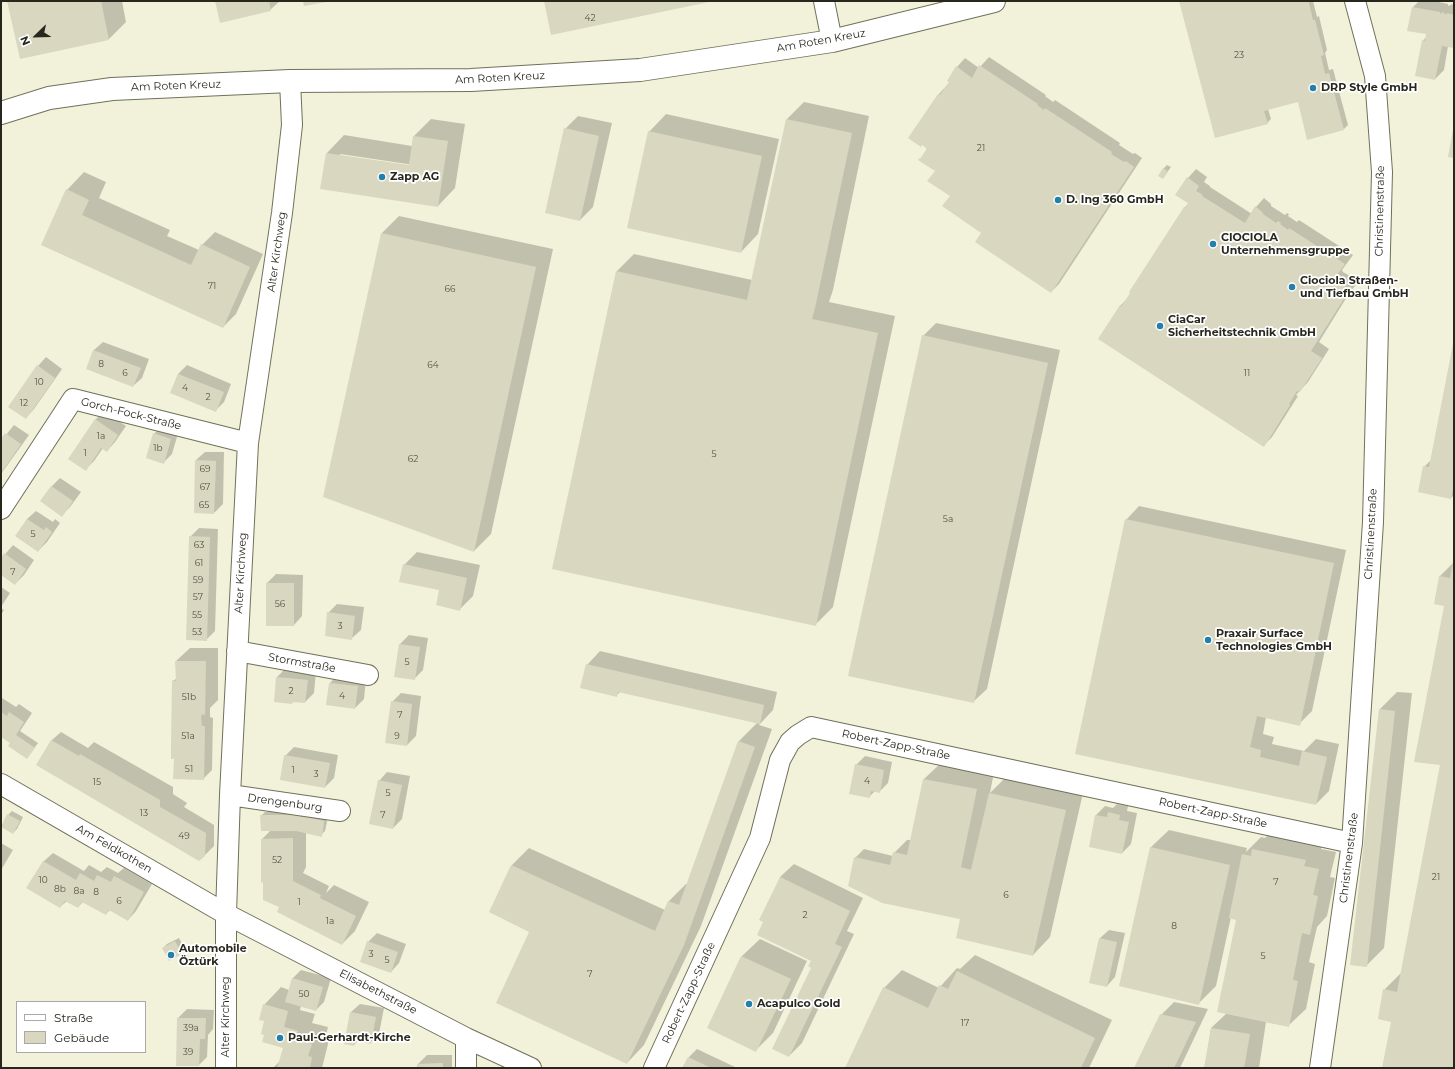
<!DOCTYPE html>
<meta charset="utf-8">
<style>
body{margin:0}
#map{position:relative;width:1455px;height:1069px;overflow:hidden;background:#f2f1d9;font-family:Montserrat,sans-serif}
canvas{display:block}
.frame{position:absolute;inset:0;border:2px solid #28271e;pointer-events:none}
.legend{position:absolute;left:16px;top:1001px;width:130px;height:52px;box-sizing:border-box;background:#fff;border:1px solid #a9a9a5;margin:0;padding:5px 7px;list-style:none;font-size:12px;color:#28271e}
.legend li{display:flex;align-items:center;gap:8px;height:20px}
.legend b{width:20px;border:1px solid #a9a9a5}
.north{position:absolute;left:16px;top:16px;width:40px;height:40px;-webkit-text-stroke:3px #fff;paint-order:stroke;rotate:247deg;font-size:11px;font-weight:700;line-height:16px;text-align:center;color:#28271e}
.north::after{content:'';display:block;margin:auto;width:14px;height:18px;background:#28271e;clip-path:polygon(50% 0,100% 100%,50% 72%,0 100%)}
</style>
<div id="map">
<canvas width="1455" height="1069"></canvas>
<div class="frame"></div>
<ul class="legend">
<li><b style="height:5px;background:#fff"></b>Straße</li>
<li><b style="height:11px;background:#d9d7c0"></b>Gebäude</li>
</ul>
<div class="north">N</div>
</div>
<script>
const ctx = document.querySelector('canvas').getContext('2d');
ctx.lineJoin = 'round';
function fill(path, color) { ctx.fillStyle = color; ctx.fill(path, 'evenodd'); }
function strokePath(path, color, width, dash) { ctx.strokeStyle = color; ctx.lineWidth = width; ctx.lineCap = dash ? 'butt' : 'round'; ctx.setLineDash(dash || []); ctx.stroke(path); }
function label(font, color, halo, rows, align = 'center') {
  ctx.font = font + ' Montserrat,sans-serif'; ctx.lineWidth = 3.5; ctx.setLineDash([]); ctx.textBaseline = 'middle'; ctx.strokeStyle = halo; ctx.fillStyle = color; for (const [text, x, y, turn = 0] of rows) {
    ctx.save(); ctx.translate(x, y); ctx.rotate((+turn || 0) * Math.PI / 180); ctx.textAlign = isNaN(turn) ? turn : align; if (halo) ctx.strokeText(text, 0, 0); ctx.fillText(text, 0, 0); ctx.restore();
  }
}
fill(new Path2D(`
 M 8,1 L 122,1 L 126,22 L 109,39 Z
 M 216,1 L 280,1 L 270,10 Z
 M 1180,1 L 1313,1 L 1317,17 L 1319,16 L 1327,50 L 1325,53 L 1329,70 L 1333,69 L 1348,125 L 1344,129 L 1298,101 L 1268,109 L 1271,119 L 1267,123 Z
 M 1419,1 L 1434,1 L 1448,4 L 1448,6 L 1453,4 L 1454,5 L 1454,47 L 1448,46 L 1444,70 L 1435,79 L 1423,41 L 1426,37 L 1427,34 L 1413,7 Z
 M 989,57 L 1046,95 L 1045,96 L 1053,102 L 1055,100 L 1120,143 L 1119,145 L 1133,154 L 1135,153 L 1142,158 L 1059,284 L 1051,292 L 951,196 L 937,170 L 927,150 L 938,95 L 950,82 L 948,81 L 957,67 L 965,58 L 979,68 Z
 M 804,102 L 869,116 L 833,290 L 829,302 L 895,316 L 833,607 L 815,625 L 616,272 L 634,254 L 752,280 L 787,119 Z
 M 666,114 L 779,139 L 758,234 L 741,252 L 649,132 Z
 M 578,116 L 612,123 L 593,207 L 580,220 L 565,129 Z
 M 431,119 L 465,124 L 455,188 L 438,206 L 322,188 L 327,153 L 344,135 L 412,146 L 414,136 ZM 340,154 L 414,165 L 413,167 L 340,156 Z
 M 1167,165 L 1171,167 L 1163,178 L 1163,169 Z
 M 1196,169 L 1207,177 L 1204,182 L 1210,186 L 1210,187 L 1252,214 L 1256,207 L 1264,198 L 1271,204 L 1271,206 L 1285,215 L 1287,213 L 1289,214 L 1288,216 L 1297,222 L 1299,220 L 1353,255 L 1342,270 L 1343,272 L 1359,281 L 1350,292 L 1319,342 L 1329,349 L 1308,382 L 1296,395 L 1298,396 L 1272,437 L 1263,446 L 1099,338 L 1120,306 L 1128,298 L 1184,208 L 1189,203 L 1188,178 Z
 M 84,172 L 106,182 L 99,198 L 170,230 L 167,236 L 199,250 L 202,245 L 215,232 L 263,254 L 236,314 L 223,327 L 42,244 L 67,190 Z
 M 399,216 L 553,249 L 491,534 L 474,551 L 382,233 Z
 M 936,323 L 1060,350 L 987,689 L 973,702 L 923,336 Z
 M 103,342 L 149,359 L 142,378 L 133,386 L 87,369 L 94,350 Z
 M 1454,346 L 1454,495 L 1451,498 L 1424,467 L 1431,460 Z
 M 46,357 L 62,369 L 34,409 L 26,418 L 38,366 Z
 M 187,365 L 231,384 L 224,402 L 215,411 L 171,392 L 178,374 Z
 M 104,411 L 126,426 L 115,442 L 107,451 L 103,448 L 94,461 L 86,469 L 95,420 Z
 M 14,425 L 29,435 L 1,474 L 1,441 Z
 M 162,425 L 179,430 L 172,454 L 164,462 L 154,434 Z
 M 205,452 L 224,452 L 223,504 L 214,513 L 196,460 Z
 M 60,478 L 81,492 L 70,507 L 62,515 L 41,501 L 52,486 Z
 M 1139,506 L 1346,550 L 1312,711 L 1299,724 L 1266,717 L 1263,734 L 1274,737 L 1272,744 L 1304,751 L 1316,739 L 1339,744 L 1329,791 L 1316,804 L 1077,753 L 1126,520 Z
 M 36,511 L 53,522 L 55,519 L 60,523 L 47,542 L 38,551 L 16,536 L 27,519 Z
 M 199,528 L 218,529 L 215,631 L 206,640 L 190,537 Z
 M 13,545 L 34,560 L 24,575 L 15,584 L 1,574 L 1,559 Z
 M 417,552 L 480,565 L 473,596 L 460,609 L 440,589 L 404,565 Z
 M 1454,562 L 1454,1068 L 1383,1068 L 1392,1021 L 1384,990 L 1402,972 L 1441,764 L 1445,605 L 1440,576 Z
 M 276,574 L 303,575 L 302,616 L 294,625 L 267,583 Z
 M 1,587 L 10,593 L 1,607 Z
 M 337,604 L 364,607 L 361,630 L 352,638 L 328,613 Z
 M 1,608 L 4,610 L 1,615 Z
 M 409,635 L 428,638 L 423,670 L 414,679 L 395,676 L 400,644 Z
 M 190,648 L 218,648 L 218,700 L 210,708 L 210,717 L 213,718 L 212,770 L 203,779 L 173,681 L 177,678 L 176,661 Z
 M 600,651 L 777,692 L 773,710 L 759,725 L 772,729 L 701,926 L 644,1045 L 627,1063 L 531,931 L 512,865 L 529,848 L 665,910 L 669,901 L 686,884 L 687,884 L 739,741 L 757,723 L 621,691 L 617,695 L 587,665 Z
 M 286,668 L 316,672 L 314,693 L 305,702 L 294,701 L 292,703 L 275,701 L 277,677 Z
 M 338,674 L 366,678 L 364,699 L 355,708 L 327,704 L 330,683 Z
 M 1397,692 L 1412,693 L 1384,948 L 1366,966 L 1380,709 Z
 M 401,693 L 421,696 L 416,736 L 407,745 L 392,702 Z
 M 2,698 L 16,707 L 19,704 L 32,713 L 20,731 L 38,743 L 27,758 L 12,743 L 1,736 L 1,699 Z
 M 61,732 L 88,748 L 94,742 L 173,787 L 173,794 L 187,803 L 184,807 L 214,825 L 214,846 L 205,855 L 37,765 L 52,740 Z
 M 294,747 L 338,755 L 334,778 L 325,787 L 285,756 Z
 M 865,756 L 892,762 L 888,783 L 879,792 L 875,791 L 869,797 L 856,765 Z
 M 942,762 L 994,772 L 990,793 L 1007,776 L 1083,793 L 1050,937 L 1033,955 L 961,918 L 855,858 L 864,849 L 893,856 L 894,853 L 907,840 L 911,840 L 924,779 Z
 M 387,772 L 410,776 L 402,819 L 393,828 L 379,781 Z
 M 1117,804 L 1128,806 L 1127,811 L 1137,813 L 1131,844 L 1122,853 L 1090,846 L 1096,815 L 1105,806 L 1113,808 Z
 M 12,811 L 23,817 L 17,829 L 13,833 L 8,815 Z
 M 265,812 L 301,812 L 328,817 L 325,831 L 321,835 L 306,832 L 306,867 L 303,873 L 329,886 L 326,893 L 334,885 L 369,902 L 355,931 L 342,944 L 283,903 L 262,839 L 271,830 L 261,816 Z
 M 1169,830 L 1247,848 L 1246,852 L 1261,837 L 1265,838 L 1271,832 L 1322,843 L 1321,849 L 1336,852 L 1330,877 L 1335,878 L 1327,916 L 1317,927 L 1309,962 L 1315,964 L 1306,1009 L 1288,1026 L 1266,1022 L 1259,1068 L 1205,1068 L 1211,1028 L 1227,1013 L 1237,919 L 1231,917 L 1216,986 L 1198,1004 L 1151,847 Z
 M 1,843 L 13,850 L 1,870 Z
 M 53,853 L 84,871 L 89,865 L 101,872 L 107,867 L 118,873 L 124,868 L 152,884 L 136,911 L 128,920 L 110,910 L 106,914 L 83,902 L 78,907 L 67,901 L 60,907 L 28,887 L 44,861 Z
 M 794,864 L 863,898 L 847,931 L 854,934 L 802,1043 L 789,1056 L 813,967 L 812,961 L 764,922 L 780,877 Z
 M 1109,930 L 1125,933 L 1115,977 L 1107,986 L 1100,938 Z
 M 377,933 L 406,944 L 399,963 L 391,972 L 368,942 Z
 M 179,938 L 185,949 L 181,953 L 163,948 L 167,944 Z
 M 760,939 L 807,961 L 773,1033 L 756,1050 L 708,1028 L 742,956 Z
 M 975,955 L 1112,1020 L 1089,1068 L 846,1068 L 884,988 L 902,970 L 939,988 L 957,968 L 960,969 Z
 M 301,970 L 331,978 L 324,1002 L 316,1010 L 301,1006 L 300,1010 L 315,1014 L 312,1023 L 328,1027 L 325,1039 L 329,1040 L 322,1068 L 273,1068 L 280,1061 L 284,1047 L 265,1034 L 266,1020 L 264,1005 L 281,987 L 289,990 L 293,978 Z
 M 1174,1002 L 1208,1009 L 1180,1068 L 1135,1068 L 1161,1015 Z
 M 360,1004 L 384,1008 L 379,1034 L 370,1043 L 358,1041 L 354,1045 L 351,1012 Z
 M 187,1009 L 214,1010 L 213,1029 L 208,1035 L 207,1057 L 199,1065 L 178,1018 Z
 M 697,1049 L 737,1068 L 684,1068 L 689,1057 Z
 M 427,1055 L 452,1055 L 452,1068 L 418,1068 L 418,1064 Z`), '#0003');
fill(new Path2D(`
 M 7,1 L 101,1 L 109,40 L 20,59 Z
 M 215,1 L 269,1 L 271,11 L 220,23 Z
 M 303,1 L 326,1 L 326,2 L 304,6 Z
 M 544,1 L 709,1 L 709,2 L 551,35 Z
 M 1179,1 L 1309,1 L 1309,3 L 1313,20 L 1315,20 L 1324,55 L 1321,56 L 1325,74 L 1329,73 L 1344,130 L 1307,140 L 1298,102 L 1264,111 L 1268,124 L 1215,138 Z
 M 1412,7 L 1440,12 L 1440,14 L 1443,12 L 1446,15 L 1447,13 L 1454,15 L 1454,48 L 1442,46 L 1435,80 L 1415,76 L 1422,40 L 1425,41 L 1426,34 L 1407,31 Z
 M 979,65 L 1038,104 L 1037,105 L 1044,110 L 1045,108 L 1112,152 L 1111,154 L 1124,162 L 1126,161 L 1134,167 L 1051,293 L 975,242 L 981,233 L 942,206 L 950,196 L 927,181 L 935,171 L 918,160 L 919,158 L 920,159 L 926,150 L 926,148 L 922,145 L 921,147 L 908,138 L 938,94 L 940,95 L 949,82 L 947,81 L 956,66 L 972,78 Z
 M 786,119 L 852,133 L 815,308 L 812,319 L 878,333 L 816,626 L 552,569 L 616,271 L 747,300 Z
 M 564,128 L 599,136 L 580,221 L 545,213 Z
 M 1453,130 L 1454,130 L 1454,158 L 1448,157 Z
 M 648,131 L 762,156 L 741,253 L 627,228 Z
 M 413,136 L 448,141 L 438,207 L 320,189 L 326,153 L 409,165 Z
 M 1163,168 L 1168,172 L 1163,179 L 1158,176 Z
 M 1187,177 L 1199,186 L 1196,191 L 1203,195 L 1202,196 L 1245,223 L 1255,206 L 1263,213 L 1263,214 L 1276,223 L 1278,221 L 1281,223 L 1280,224 L 1288,230 L 1289,228 L 1345,264 L 1334,279 L 1337,283 L 1338,282 L 1351,290 L 1346,298 L 1345,297 L 1311,351 L 1322,358 L 1300,392 L 1297,391 L 1289,404 L 1290,405 L 1264,447 L 1098,339 L 1120,305 L 1121,307 L 1130,293 L 1129,292 L 1184,207 L 1185,208 L 1188,203 L 1175,195 Z
 M 66,189 L 89,200 L 82,215 L 191,265 L 201,244 L 250,267 L 223,328 L 41,245 Z
 M 381,233 L 536,267 L 474,552 L 323,497 Z
 M 922,335 L 1048,363 L 974,703 L 848,676 Z
 M 1453,344 L 1454,485 L 1451,499 L 1418,492 L 1423,466 L 1429,467 Z
 M 93,350 L 141,368 L 133,387 L 86,369 Z
 M 37,365 L 55,378 L 26,419 L 8,407 Z
 M 178,374 L 224,392 L 216,412 L 170,393 Z
 M 95,419 L 118,435 L 107,452 L 101,448 L 86,471 L 68,459 Z
 M 5,433 L 21,444 L 1,473 L 1,439 Z
 M 153,433 L 171,439 L 164,464 L 146,458 Z
 M 195,460 L 216,461 L 214,514 L 194,513 Z
 M 51,486 L 73,501 L 62,517 L 40,501 Z
 M 27,519 L 44,530 L 46,527 L 52,532 L 38,552 L 15,536 Z
 M 1125,519 L 1334,563 L 1300,726 L 1257,716 L 1250,747 L 1261,750 L 1260,757 L 1299,766 L 1302,751 L 1327,757 L 1316,805 L 1075,754 Z
 M 189,536 L 210,537 L 207,641 L 186,640 Z
 M 4,553 L 26,569 L 15,585 L 1,575 L 1,558 Z
 M 1453,562 L 1454,1068 L 1382,1068 L 1391,1022 L 1378,1019 L 1383,989 L 1397,992 L 1440,765 L 1414,762 L 1444,606 L 1434,604 L 1439,576 L 1450,578 Z
 M 403,564 L 467,578 L 460,611 L 436,605 L 439,590 L 399,582 Z
 M 266,583 L 294,583 L 294,626 L 266,626 Z
 M 327,612 L 355,616 L 352,640 L 325,636 Z
 M 399,644 L 420,647 L 415,680 L 394,677 Z
 M 175,661 L 206,661 L 205,715 L 202,714 L 201,717 L 202,726 L 205,726 L 204,780 L 173,779 L 174,759 L 171,759 L 171,746 L 172,680 L 176,681 Z
 M 586,664 L 764,705 L 760,724 L 618,692 L 617,697 L 580,688 Z
 M 276,677 L 308,680 L 305,703 L 292,702 L 292,704 L 274,702 Z
 M 329,683 L 358,686 L 355,709 L 326,705 Z
 M 391,701 L 412,704 L 407,746 L 385,743 Z
 M 1379,709 L 1395,711 L 1367,967 L 1350,965 Z
 M 1,712 L 7,716 L 9,712 L 24,722 L 16,735 L 35,748 L 27,759 L 8,746 L 10,743 L 1,737 Z
 M 51,740 L 79,756 L 80,754 L 160,800 L 160,807 L 206,833 L 205,856 L 199,861 L 36,765 Z
 M 738,741 L 755,747 L 684,945 L 627,1064 L 496,1003 L 529,932 L 489,912 L 511,865 L 655,931 L 668,901 L 679,905 Z
 M 284,755 L 330,763 L 325,788 L 280,780 Z
 M 855,764 L 884,770 L 880,793 L 871,791 L 870,798 L 849,794 Z
 M 923,779 L 977,789 L 961,867 L 971,870 L 989,793 L 1066,810 L 1033,956 L 956,938 L 960,919 L 882,903 L 848,886 L 854,857 L 890,865 L 893,852 L 907,855 Z
 M 378,780 L 402,785 L 393,829 L 369,824 Z
 M 1108,812 L 1120,815 L 1119,820 L 1129,822 L 1122,854 L 1089,847 L 1095,815 L 1107,817 Z
 M 7,814 L 20,821 L 13,834 L 1,827 Z
 M 260,815 L 296,815 L 324,821 L 322,837 L 296,831 L 261,831 Z
 M 293,838 L 293,881 L 321,895 L 320,898 L 356,916 L 342,945 L 277,912 L 279,907 L 263,900 L 263,882 L 261,883 L 261,839 Z
 M 1150,847 L 1230,865 L 1199,1005 L 1119,986 Z
 M 1252,849 L 1306,860 L 1304,866 L 1319,869 L 1313,895 L 1318,896 L 1310,935 L 1302,933 L 1293,980 L 1298,981 L 1289,1027 L 1217,1012 L 1236,920 L 1229,918 L 1242,854 L 1251,856 Z
 M 43,861 L 76,880 L 80,873 L 94,881 L 97,875 L 111,882 L 114,876 L 144,892 L 128,921 L 109,910 L 106,915 L 82,902 L 78,908 L 65,901 L 60,908 L 26,888 Z
 M 780,877 L 850,911 L 835,944 L 842,947 L 789,1057 L 772,1049 L 811,968 L 808,966 L 811,961 L 757,935 L 763,922 L 759,920 Z
 M 1099,938 L 1117,942 L 1107,987 L 1089,983 Z
 M 175,941 L 182,954 L 169,961 L 162,948 Z
 M 367,941 L 398,952 L 391,973 L 360,962 Z
 M 741,956 L 791,979 L 756,1052 L 707,1028 Z
 M 957,971 L 1095,1038 L 1081,1068 L 845,1068 L 883,987 L 928,1008 L 939,985 L 948,989 Z
 M 292,978 L 323,987 L 316,1011 L 285,1002 Z
 M 263,1004 L 288,1011 L 284,1027 L 298,1031 L 296,1040 L 312,1044 L 308,1056 L 312,1057 L 310,1068 L 277,1068 L 283,1048 L 262,1042 L 264,1035 L 261,1034 L 264,1021 L 259,1020 Z
 M 350,1012 L 376,1017 L 371,1044 L 355,1041 L 354,1046 L 344,1044 Z
 M 1160,1014 L 1196,1022 L 1174,1068 L 1134,1068 Z
 M 177,1018 L 206,1018 L 205,1039 L 200,1039 L 199,1066 L 176,1066 Z
 M 1211,1028 L 1250,1034 L 1244,1068 L 1204,1068 Z
 M 688,1057 L 711,1068 L 682,1068 Z
 M 443,1063 L 443,1068 L 417,1068 L 417,1064 Z`), '#d9d7c0');
const minor = new Path2D(`
 M 824,1 L 832,41
 M 1,509 L 73,399 L 248,443
 M 237,651 L 368,675
 M 1,784 L 226,914 L 466,1038 L 531,1068
 M 230,795 L 340,811
 M 226,1068 L 226,914 L 230,795 L 248,443 L 282,213 L 292,125 L 290,81
 M 466,1068 L 466,1038
 M 654,1068 L 760,838 L 780,760 L 790,742 L 798,735 L 811,727 L 1352,843
 M 1320,1068 L 1352,843 L 1373,522 L 1382,172 L 1375,76 L 1355,1`);
const tertiary = new Path2D(`
 M 1,113 L 49,98 L 112,89 L 290,81 L 471,80 L 640,70 L 832,41 L 994,1`);
strokePath(minor, '#71705b', 22);
strokePath(tertiary, '#71705b', 24);
strokePath(minor, '#fff', 20);
strokePath(tertiary, '#fff', 22);
for (const [x, y, r, color] of [
 [1313,88,4,"#247fad"],
 [382,177,4,"#247fad"],
 [1058,200,4,"#247fad"],
 [1213,244,4,"#247fad"],
 [1292,287,4,"#247fad"],
 [1160,326,4,"#247fad"],
 [1208,640,4,"#247fad"],
 [171,955,4,"#247fad"],
 [749,1004,4,"#247fad"],
 [280,1038,4,"#247fad"]
]) { const dot = new Path2D(); dot.arc(x, y, r, 0, 2 * Math.PI); ctx.fillStyle = color; ctx.fill(dot); strokePath(dot, '#fff', 1.5); }
label('9px', '#545346', null, [
 ["42",590,18],
 ["23",1239,55],
 ["21",981,148],
 ["71",212,286],
 ["66",450,289],
 ["8",101,364],
 ["64",433,365],
 ["6",125,373],
 ["11",1247,373],
 ["10",39,382],
 ["4",185,388],
 ["2",208,397],
 ["12",24,403],
 ["1a",101,436],
 ["1b",158,448],
 ["1",85,453],
 ["5",714,454],
 ["62",413,459],
 ["69",205,469],
 ["67",205,487],
 ["65",204,505],
 ["5a",948,519],
 ["5",33,534],
 ["63",199,545],
 ["61",199,563],
 ["7",13,572],
 ["59",198,580],
 ["57",198,597],
 ["56",280,604],
 ["55",197,615],
 ["3",340,626],
 ["53",197,632],
 ["5",407,662],
 ["2",291,691],
 ["4",342,696],
 ["51b",189,697],
 ["7",400,715],
 ["51a",188,736],
 ["9",397,736],
 ["51",189,769],
 ["1",293,770],
 ["3",316,774],
 ["4",867,781],
 ["15",97,782],
 ["5",388,793],
 ["13",144,813],
 ["7",383,815],
 ["49",184,836],
 ["52",277,860],
 ["21",1436,877],
 ["10",43,880],
 ["7",1276,882],
 ["8b",60,889],
 ["8a",79,891],
 ["8",96,892],
 ["6",1006,895],
 ["6",119,901],
 ["1",299,902],
 ["2",805,915],
 ["1a",330,921],
 ["8",1174,926],
 ["3",371,954],
 ["5",1263,956],
 ["5",387,960],
 ["7",590,974],
 ["50",304,994],
 ["17",965,1023],
 ["39a",191,1028],
 ["39",188,1052]
]);
label('11px', '#28271e', '#fff', [
 ["Am Roten Kreuz",821,41,-10],
 ["Am Roten Kreuz",500,78,-3],
 ["Am Roten Kreuz",176,86,-2],
 ["Christinenstraße",1380,211,-89],
 ["Alter Kirchweg",277,252,-82],
 ["Gorch-Fock-Straße",131,414,14],
 ["Christinenstraße",1371,534,-87],
 ["Alter Kirchweg",241,573,-87],
 ["Stormstraße",302,663,10],
 ["Robert-Zapp-Straße",896,745,12],
 ["Drengenburg",285,803,8],
 ["Robert-Zapp-Straße",1213,813,12],
 ["Am Feldkothen",114,849,30],
 ["Christinenstraße",1349,858,-83],
 ["Elisabethstraße",378,992,27],
 ["Robert-Zapp-Straße",689,993,-65],
 ["Alter Kirchweg",226,1017,-90]
]);
label('bold 11px', '#28271e', '#fff', [
 ["DRP Style GmbH",1321,88],
 ["Zapp AG",390,177],
 ["D. Ing 360 GmbH",1066,200],
 ["CIOCIOLA",1221,238],
 ["Unternehmensgruppe",1221,251],
 ["Ciociola Straßen-",1300,281],
 ["und Tiefbau GmbH",1300,294],
 ["CiaCar",1168,320],
 ["Sicherheitstechnik GmbH",1168,333],
 ["Praxair Surface",1216,634],
 ["Technologies GmbH",1216,647],
 ["Automobile",179,949],
 ["Öztürk",179,962],
 ["Acapulco Gold",757,1004],
 ["Paul-Gerhardt-Kirche",288,1038]
], 'left');
</script>
